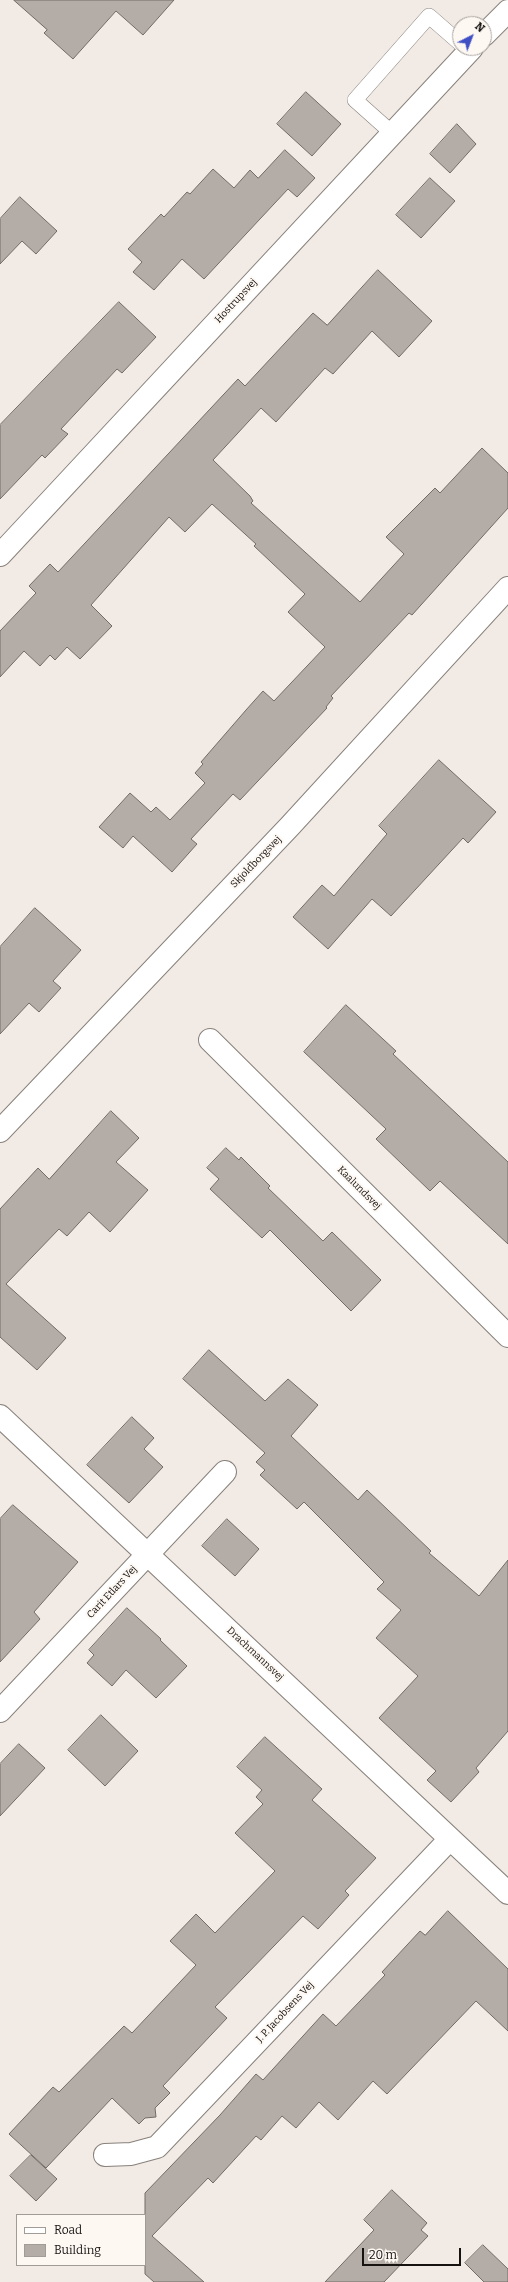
<!DOCTYPE html>
<style>
body{margin:0}
#map{position:relative;width:508px;height:2282px;overflow:hidden;background:#f2eae4;font-family:Bitter,serif}
canvas{display:block}
.legend{position:absolute;left:16px;top:2214px;width:130px;height:52px;box-sizing:border-box;background:#fef8f3;border:1px solid #a19c98;margin:0;padding:5px 7px;list-style:none;font-size:12px;color:#151210}
.legend li{display:flex;align-items:center;gap:8px;height:20px}
.legend b{width:20px;border:1px solid #a19c98}
.north{position:absolute;left:452px;top:16px;width:40px;height:40px;box-sizing:border-box;background:#fef8f3;border:1px solid #a19c98;border-radius:50%;rotate:42deg;font-size:11px;font-weight:700;line-height:16px;text-align:center;color:#151210}
.north::after{content:'';display:block;margin:auto;width:14px;height:18px;background:#4050c4;clip-path:polygon(50% 0,100% 100%,50% 72%,0 100%)}
.scale{position:absolute;left:362px;top:2248px;width:99px;height:18px;box-sizing:border-box;border:2px solid #151210;border-top:0;padding-left:5px;font-size:12px;line-height:14px;white-space:nowrap;color:#151210;-webkit-text-stroke:3px #fef8f3;paint-order:stroke}
</style>
<div id="map">
<canvas width="508" height="2282"></canvas>
<ul class="legend">
<li><b style="height:5px;background:#fff"></b>Road</li>
<li><b style="height:11px;background:#b4ada7"></b>Building</li>
</ul>
<div class="north">N</div>
<div class="scale">20 m</div>
</div>
<script>
const ctx = document.querySelector('canvas').getContext('2d');
ctx.lineJoin = 'round';
function fill(path, color) { ctx.fillStyle = color; ctx.fill(path, 'evenodd'); }
function strokePath(path, color, width, dash) { ctx.strokeStyle = color; ctx.lineWidth = width; ctx.lineCap = dash ? 'butt' : 'round'; ctx.setLineDash(dash || []); ctx.stroke(path); }
function label(font, color, halo, rows, align = 'center') {
  ctx.font = font + ' Bitter,serif'; ctx.lineWidth = 4; ctx.setLineDash([]); ctx.textBaseline = 'middle'; ctx.strokeStyle = halo; ctx.fillStyle = color; for (const [text, x, y, turn = 0] of rows) {
    ctx.save(); ctx.translate(x, y); ctx.rotate((+turn || 0) * Math.PI / 180); ctx.textAlign = isNaN(turn) ? turn : align; if (halo) ctx.strokeText(text, 0, 0); ctx.fillText(text, 0, 0); ctx.restore();
  }
}
const building = new Path2D(`
 M 14,0 L 174,0 L 143,35 L 116,11 L 73,59 L 44,33 L 47,30 Z
 M 306,92 L 341,124 L 312,156 L 277,124 Z
 M 457,124 L 476,144 L 450,173 L 430,154 Z
 M 285,150 L 315,178 L 297,197 L 288,189 L 204,279 L 182,259 L 154,290 L 133,272 L 142,262 L 128,249 L 161,214 L 164,217 L 187,192 L 190,194 L 213,169 L 234,188 L 250,170 L 258,178 Z
 M 430,178 L 455,201 L 421,238 L 396,215 Z
 M 20,197 L 57,231 L 36,254 L 22,241 L 0,264 L 0,219 Z
 M 378,270 L 432,321 L 399,357 L 372,331 L 333,374 L 325,368 L 276,422 L 261,408 L 213,460 L 250,496 L 253,501 L 251,503 L 360,602 L 404,554 L 386,537 L 435,488 L 440,493 L 482,448 L 508,473 L 508,508 L 412,615 L 409,613 L 331,696 L 333,698 L 326,707 L 327,708 L 240,800 L 233,794 L 191,839 L 197,844 L 172,872 L 133,836 L 123,848 L 99,827 L 130,793 L 151,812 L 156,807 L 170,820 L 205,783 L 195,773 L 203,764 L 201,762 L 246,710 L 263,691 L 274,701 L 325,647 L 288,612 L 305,594 L 254,546 L 256,544 L 212,504 L 185,532 L 169,517 L 91,605 L 112,626 L 80,659 L 67,647 L 55,660 L 50,655 L 40,666 L 24,651 L 0,677 L 0,631 L 36,593 L 29,586 L 50,564 L 58,572 L 238,379 L 245,386 L 313,313 L 327,325 Z
 M 119,302 L 156,337 L 122,373 L 117,369 L 61,429 L 68,434 L 45,458 L 42,455 L 0,499 L 0,425 Z
 M 439,760 L 496,812 L 468,843 L 463,838 L 391,916 L 372,899 L 328,949 L 293,917 L 322,885 L 334,896 L 387,834 L 379,826 Z
 M 35,908 L 81,950 L 53,981 L 61,988 L 39,1012 L 29,1003 L 0,1034 L 0,947 Z
 M 346,1005 L 396,1051 L 393,1054 L 508,1162 L 508,1244 L 440,1181 L 430,1191 L 376,1139 L 386,1129 L 304,1052 Z
 M 111,1111 L 139,1138 L 116,1162 L 148,1190 L 110,1232 L 89,1212 L 67,1236 L 59,1229 L 6,1284 L 66,1338 L 37,1370 L 0,1337 L 0,1209 L 38,1168 L 49,1179 Z
 M 226,1148 L 239,1160 L 241,1157 L 270,1186 L 268,1188 L 323,1241 L 332,1232 L 381,1280 L 351,1311 L 270,1230 L 262,1238 L 210,1189 L 219,1179 L 207,1168 Z
 M 209,1350 L 265,1401 L 288,1379 L 318,1405 L 291,1436 L 358,1500 L 367,1490 L 431,1551 L 429,1553 L 479,1596 L 508,1560 L 508,1731 L 476,1768 L 479,1772 L 451,1802 L 427,1780 L 436,1771 L 379,1718 L 418,1676 L 376,1638 L 401,1610 L 377,1589 L 384,1582 L 304,1502 L 297,1509 L 260,1475 L 265,1470 L 256,1462 L 265,1453 L 183,1379 Z
 M 132,1417 L 154,1438 L 144,1449 L 163,1467 L 129,1503 L 87,1465 Z
 M 13,1505 L 78,1562 L 34,1612 L 40,1619 L 0,1662 L 0,1519 Z
 M 227,1519 L 259,1549 L 235,1576 L 202,1546 Z
 M 127,1608 L 161,1639 L 160,1640 L 187,1666 L 156,1698 L 126,1670 L 112,1686 L 87,1663 L 94,1655 L 89,1650 Z
 M 101,1715 L 138,1751 L 105,1786 L 68,1750 Z
 M 265,1737 L 322,1789 L 312,1800 L 376,1858 L 345,1891 L 349,1895 L 318,1929 L 303,1916 L 215,2007 L 227,2018 L 163,2086 L 170,2093 L 155,2108 L 156,2117 L 145,2118 L 139,2124 L 112,2098 L 46,2168 L 9,2134 L 53,2087 L 59,2092 L 124,2026 L 132,2033 L 196,1965 L 170,1941 L 196,1914 L 215,1933 L 275,1871 L 235,1833 L 263,1804 L 256,1797 L 262,1790 L 237,1767 Z
 M 19,1744 L 45,1768 L 0,1816 L 0,1764 Z
 M 448,1911 L 508,1969 L 508,2031 L 476,2001 L 387,2094 L 373,2081 L 338,2120 L 319,2102 L 296,2128 L 282,2116 L 261,2140 L 256,2136 L 213,2183 L 208,2178 L 152,2236 L 204,2282 L 154,2282 L 145,2274 L 145,2193 L 220,2115 L 256,2074 L 263,2080 L 323,2014 L 336,2026 L 385,1975 L 382,1972 L 420,1931 L 425,1935 Z
 M 31,2155 L 57,2179 L 36,2201 L 10,2176 Z
 M 392,2190 L 427,2223 L 421,2230 L 428,2236 L 384,2282 L 325,2282 L 374,2230 L 364,2220 Z
 M 483,2245 L 508,2269 L 508,2282 L 484,2282 L 465,2263 Z`);
fill(building, '#b4ada7');
strokePath(building, '#726b66', 1);
const lane = new Path2D(`
 M 392,133 L 355,100 L 429,16 L 460,43`);
const street = new Path2D(`
 M 484,35 L 508,11
 M 0,555 L 472,48
 M 210,1040 L 508,1336
 M 0,1131 L 290,826 L 508,588
 M 0,1416 L 508,1893
 M 0,1711 L 225,1472
 M 105,2155 L 131,2154 L 157,2147 L 450,1839`);
strokePath(lane, '#88817b', 16);
strokePath(street, '#88817b', 24);
strokePath(lane, '#fff', 15);
strokePath(street, '#fff', 22);
label('10px', '#151210', '#fef8f3', [
 ["Hostrupsvej",236,301,-47],
 ["Skjoldborgsvej",256,862,-46],
 ["Kaalundsvej",359,1188,45],
 ["Carit Etlars Vej",112,1592,-47],
 ["Drachmannsvej",255,1654,43],
 ["J. P. Jacobsens Vej",285,2012,-47]
]);
</script>
